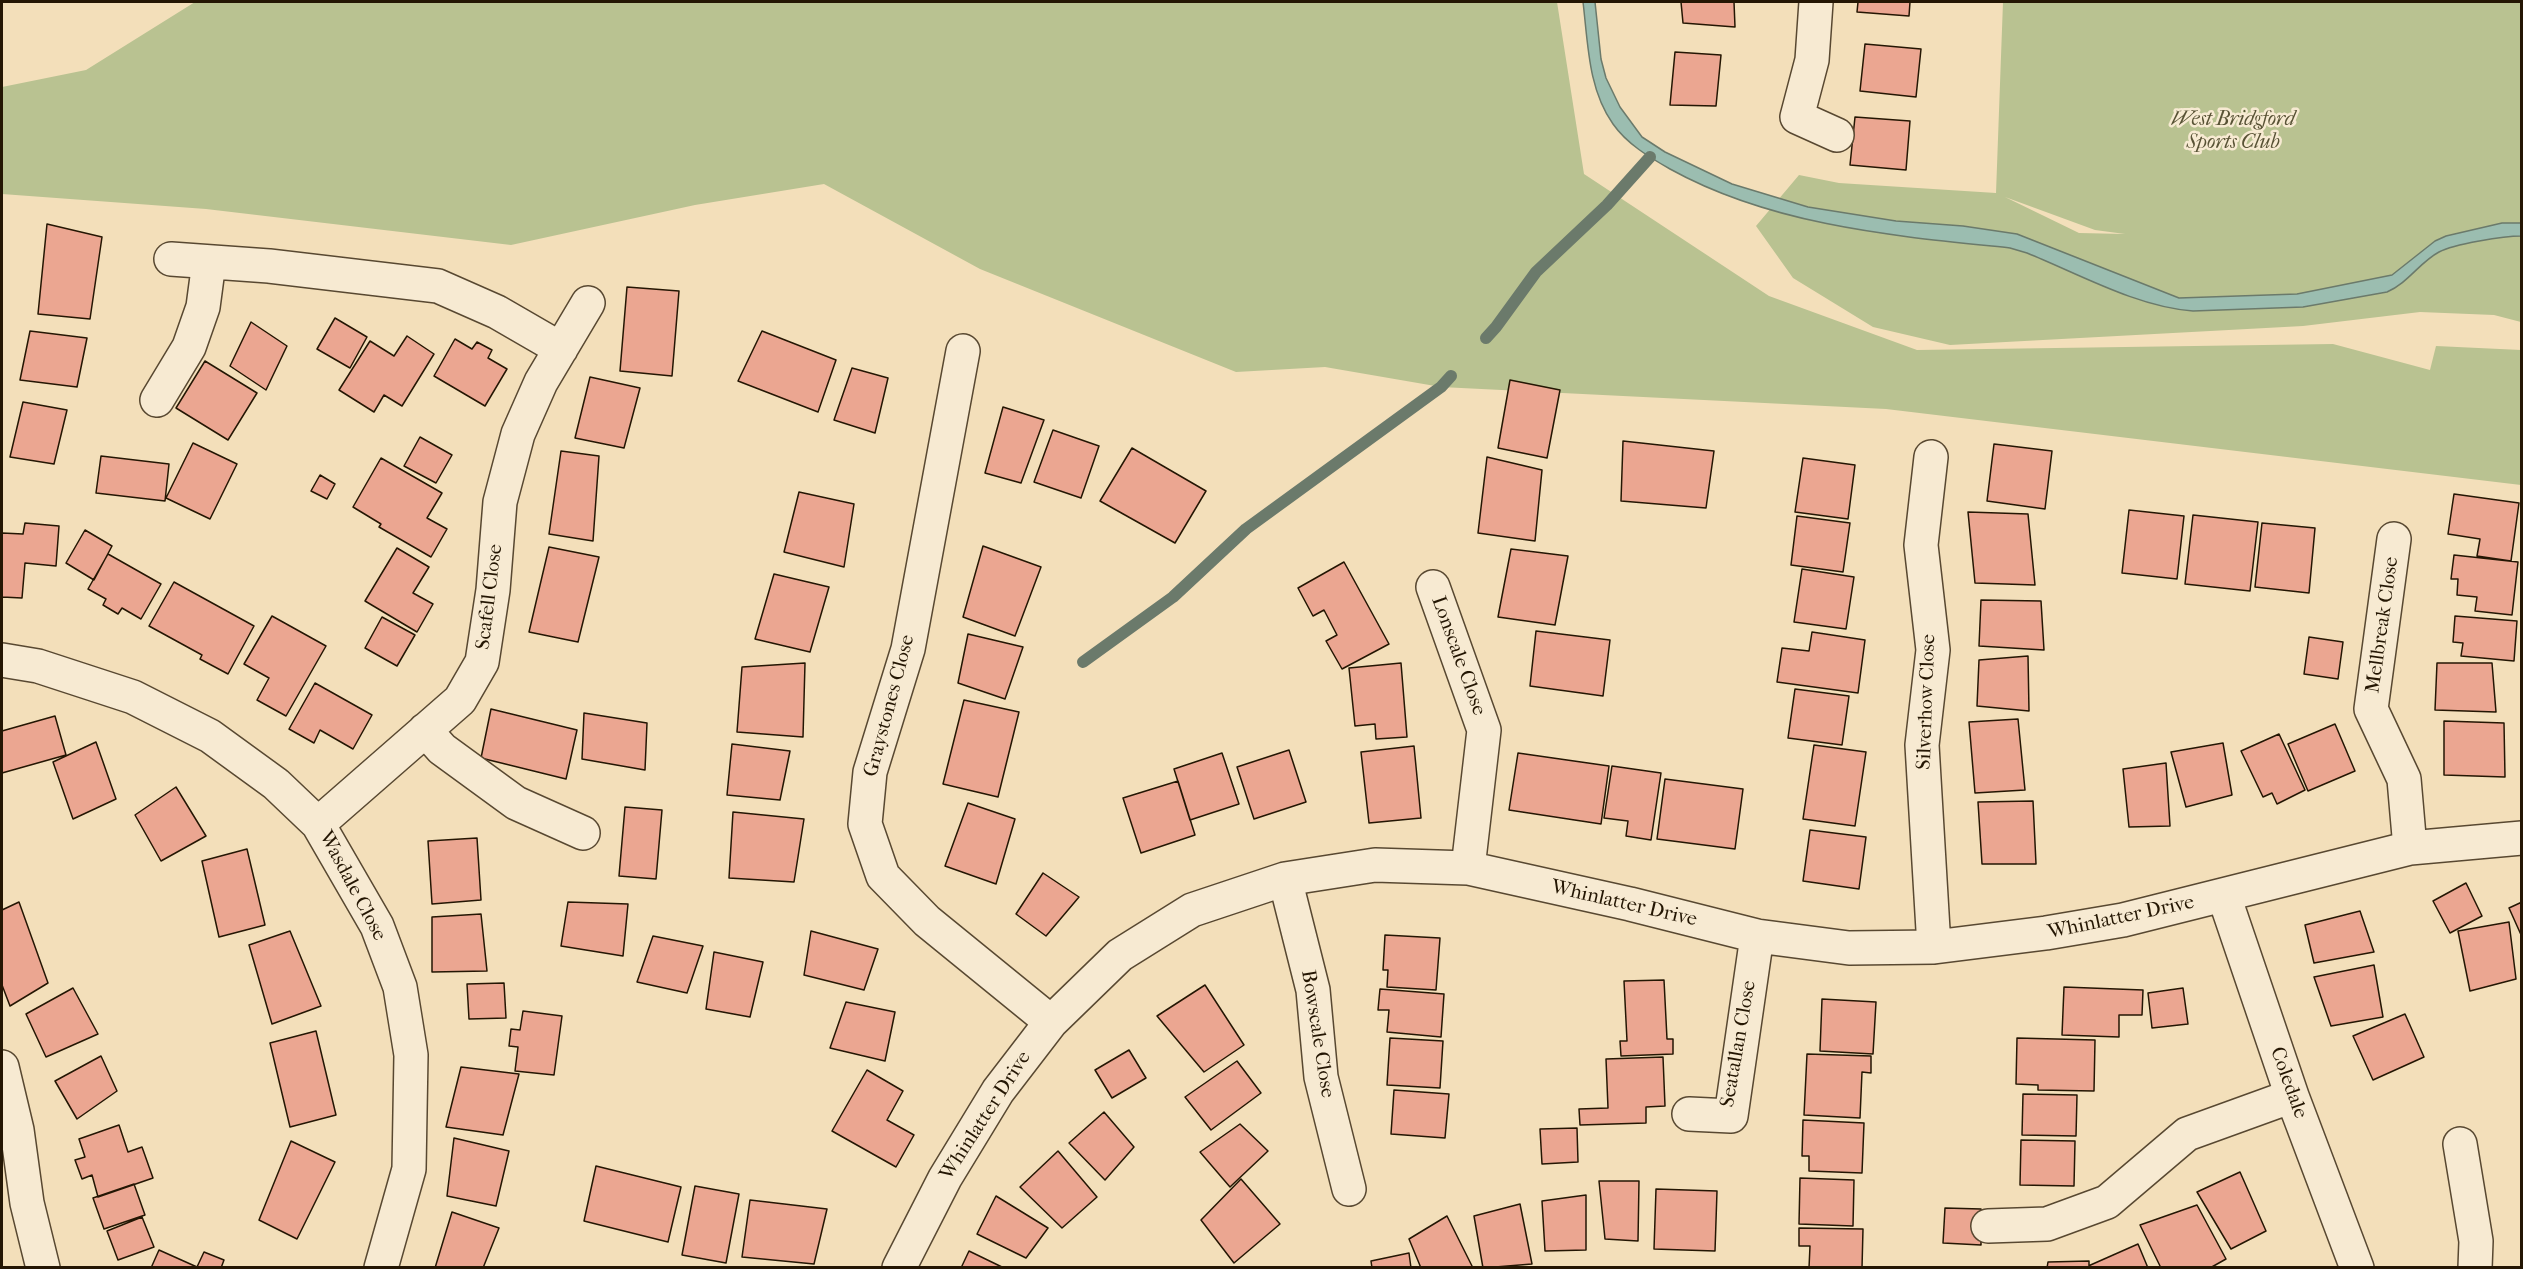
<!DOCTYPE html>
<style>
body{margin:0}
#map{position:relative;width:2523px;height:1269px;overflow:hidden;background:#f3dfba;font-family:"IM FELL French Canon",serif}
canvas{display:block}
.frame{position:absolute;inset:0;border:3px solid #241603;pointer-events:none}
</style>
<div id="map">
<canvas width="2523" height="1269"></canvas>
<div class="frame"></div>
</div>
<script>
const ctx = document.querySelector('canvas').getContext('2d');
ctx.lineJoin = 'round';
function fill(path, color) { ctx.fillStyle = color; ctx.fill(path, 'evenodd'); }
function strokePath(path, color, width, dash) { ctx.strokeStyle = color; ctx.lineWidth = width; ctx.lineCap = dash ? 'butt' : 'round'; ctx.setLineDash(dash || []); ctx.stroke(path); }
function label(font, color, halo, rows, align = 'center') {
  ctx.font = font + ' "IM FELL French Canon",serif'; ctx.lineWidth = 5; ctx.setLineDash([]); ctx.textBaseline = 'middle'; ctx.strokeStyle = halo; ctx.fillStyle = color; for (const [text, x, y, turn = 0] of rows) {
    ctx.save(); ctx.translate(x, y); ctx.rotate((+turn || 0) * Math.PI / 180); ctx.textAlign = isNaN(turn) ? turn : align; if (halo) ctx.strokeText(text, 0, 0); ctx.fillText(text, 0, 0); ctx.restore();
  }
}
fill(new Path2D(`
 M 195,2 L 1557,2 L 1584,174 L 1769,296 L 1917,350 L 2333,344 L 2430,370 L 2436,346 L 2521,350 L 2521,485 L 1886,409 L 1441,387 L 1325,367 L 1236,372 L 980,269 L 824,184 L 695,205 L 511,245 L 206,209 L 2,194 L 2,87 L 86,70 Z
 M 2003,2 L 2521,2 L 2521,322 L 2494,315 L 2420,312 L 2303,326 L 1950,345 L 1873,327 L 1793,278 L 1756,226 L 1799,175 L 1839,183 L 1996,193 ZM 2005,197 L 2095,230 L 2125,234 L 2079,233 Z`), '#b9c291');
const water = new Path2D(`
 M 1583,2 L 1595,2 L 1601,59 L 1606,78 L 1620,107 L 1642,137 L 1665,152 L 1732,184 L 1808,207 L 1896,221 L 1963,226 L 2017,234 L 2179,298 L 2297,294 L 2392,275 L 2435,241 L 2446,236 L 2502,223 L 2521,223 L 2521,236 C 2504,236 2454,244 2439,252 C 2420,262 2408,283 2387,292 L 2303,307 L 2193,311 C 2137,307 2079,274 2027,253 L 2010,248 C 1895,236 1773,226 1670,169 C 1649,157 1627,144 1613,124 C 1588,89 1588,43 1583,2 Z`);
fill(water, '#9bbdb0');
strokePath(water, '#6b7a6b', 1.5);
strokePath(new Path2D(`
 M 1486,338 L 1496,327 L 1536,272 L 1607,205 L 1650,157
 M 1083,662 L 1173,597 L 1246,529 L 1441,387 L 1451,376`), '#6b7a6b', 12);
const building = new Path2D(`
 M 1681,2 L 1734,2 L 1735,27 L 1683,23 Z
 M 1858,2 L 1910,2 L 1909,16 L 1857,12 Z
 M 1865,44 L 1921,49 L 1916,97 L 1860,91 Z
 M 1675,52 L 1721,55 L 1716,106 L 1670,105 Z
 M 1855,117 L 1910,121 L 1906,170 L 1850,165 Z
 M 47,224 L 102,237 L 90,319 L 38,314 Z
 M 627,287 L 679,291 L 672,376 L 620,371 Z
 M 335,318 L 367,337 L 350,368 L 317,349 Z
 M 251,322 L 287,346 L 266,390 L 230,366 Z
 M 30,331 L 87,338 L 77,387 L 20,380 Z
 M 762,331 L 836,360 L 818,412 L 738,381 Z
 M 407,336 L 434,354 L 402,406 L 384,395 L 374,412 L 339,390 L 370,341 L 394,356 Z
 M 455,339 L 472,349 L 477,342 L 492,350 L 488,358 L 507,369 L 485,406 L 434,376 Z
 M 205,361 L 257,393 L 228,440 L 176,408 Z
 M 852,368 L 888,378 L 875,433 L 834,420 Z
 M 590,377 L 640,388 L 624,448 L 575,438 Z
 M 1510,380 L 1560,390 L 1547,458 L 1498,448 Z
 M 23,402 L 67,410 L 54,464 L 10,457 Z
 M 1003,407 L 1044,420 L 1021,483 L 985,473 Z
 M 1053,430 L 1099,446 L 1081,498 L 1034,482 Z
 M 420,437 L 452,455 L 436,483 L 404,466 Z
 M 1623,441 L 1714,451 L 1706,508 L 1621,501 Z
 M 193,443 L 237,464 L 210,519 L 166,498 Z
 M 1994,444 L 2052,451 L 2045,509 L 1987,501 Z
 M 1132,448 L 1206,491 L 1175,543 L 1100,501 Z
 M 561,451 L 599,456 L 593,541 L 549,534 Z
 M 101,456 L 169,464 L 165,501 L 96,493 Z
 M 1487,457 L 1542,470 L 1535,541 L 1478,533 Z
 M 381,458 L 442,493 L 427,518 L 447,529 L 431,557 L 379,527 L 381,524 L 353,507 Z
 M 1803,458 L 1855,465 L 1848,519 L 1795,512 Z
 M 320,475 L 335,484 L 327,499 L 311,491 Z
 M 799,492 L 854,504 L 844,567 L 784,552 Z
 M 2454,494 L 2519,503 L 2511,561 L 2477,556 L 2480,539 L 2448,534 Z
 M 2129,510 L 2184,516 L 2177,579 L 2122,573 Z
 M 1968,512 L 2028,514 L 2035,585 L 1975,583 Z
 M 2193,515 L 2258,522 L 2250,591 L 2185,584 Z
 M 1797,516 L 1850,523 L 1843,572 L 1791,565 Z
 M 25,523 L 59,526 L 56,566 L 25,563 L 22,598 L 2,597 L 2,602 L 2,533 L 23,534 Z
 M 2262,523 L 2315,528 L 2309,593 L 2255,587 Z
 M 85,530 L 112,546 L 94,580 L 66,563 Z
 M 983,546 L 1041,567 L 1015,636 L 963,617 Z
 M 549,547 L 599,557 L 578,642 L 529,632 Z
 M 397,548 L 429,567 L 413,593 L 433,604 L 417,632 L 365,601 Z
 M 1511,549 L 1568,556 L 1555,625 L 1498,617 Z
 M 108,554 L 161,584 L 141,619 L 122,608 L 118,614 L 103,605 L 106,599 L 88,589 Z
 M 2454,555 L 2518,562 L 2512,615 L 2475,611 L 2477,597 L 2457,595 L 2458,579 L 2451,579 Z
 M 1344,562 L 1389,644 L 1342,669 L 1326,641 L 1337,635 L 1324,610 L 1313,616 L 1298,588 Z
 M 1802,569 L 1854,577 L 1846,629 L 1794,622 Z
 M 774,574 L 829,587 L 810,652 L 755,639 Z
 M 174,582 L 254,626 L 228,674 L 200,659 L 202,655 L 149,626 Z
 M 1981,600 L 2041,601 L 2044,650 L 1979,646 Z
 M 272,616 L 326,646 L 286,716 L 257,700 L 269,678 L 244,664 Z
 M 2455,616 L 2517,621 L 2514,661 L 2461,656 L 2463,643 L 2453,642 Z
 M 382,617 L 415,635 L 397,666 L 365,648 Z
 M 1536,631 L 1610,640 L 1603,696 L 1530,686 Z
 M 1812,632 L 1865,640 L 1858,693 L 1777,682 L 1782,648 L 1809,651 Z
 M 968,634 L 1023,647 L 1005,699 L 958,683 Z
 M 2309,637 L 2343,642 L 2338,679 L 2304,674 Z
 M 2028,656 L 2029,711 L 1977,706 L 1979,660 Z
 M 805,663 L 803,737 L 737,732 L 742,667 Z
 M 1401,663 L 1407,737 L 1376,739 L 1375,724 L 1355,726 L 1349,668 Z
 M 2437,663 L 2492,663 L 2496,712 L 2435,710 Z
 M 315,683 L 372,715 L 353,749 L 320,730 L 314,743 L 289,729 Z
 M 1795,689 L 1849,696 L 1842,745 L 1788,738 Z
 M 964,700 L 1019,712 L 998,797 L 943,784 Z
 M 491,709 L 577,730 L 566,779 L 481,758 Z
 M 584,713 L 647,723 L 645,770 L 582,759 Z
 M 55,716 L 66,755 L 2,773 L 2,731 Z
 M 2018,719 L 2025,790 L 1975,793 L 1969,722 Z
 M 2444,721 L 2504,723 L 2505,777 L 2444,775 Z
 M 2335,724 L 2355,771 L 2308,791 L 2288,744 Z
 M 2279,734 L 2305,790 L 2277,804 L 2272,793 L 2263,797 L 2241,751 Z
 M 96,742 L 116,799 L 73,819 L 53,762 Z
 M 2223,743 L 2232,795 L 2186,807 L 2171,752 Z
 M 732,744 L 790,751 L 780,800 L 727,795 Z
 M 1814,745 L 1866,752 L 1855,826 L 1803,819 Z
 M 1414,746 L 1421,818 L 1369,823 L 1361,752 Z
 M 1289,750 L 1306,802 L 1254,819 L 1237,767 Z
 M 1222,753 L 1239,804 L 1190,820 L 1174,769 Z
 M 1518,753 L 1609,766 L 1601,824 L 1509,810 Z
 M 2166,763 L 2170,826 L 2129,827 L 2123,769 Z
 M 1612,766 L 1661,773 L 1651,840 L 1626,836 L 1628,821 L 1604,818 Z
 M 1665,779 L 1743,789 L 1735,849 L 1657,839 Z
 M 1178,781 L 1195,835 L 1141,853 L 1123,798 Z
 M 176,787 L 206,836 L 161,861 L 135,815 Z
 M 2033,801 L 2036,864 L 1982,864 L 1978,802 Z
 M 968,803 L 1015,819 L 996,884 L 945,866 Z
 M 625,807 L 662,810 L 656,879 L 619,876 Z
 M 733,812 L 804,819 L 794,882 L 729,878 Z
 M 1810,830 L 1866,837 L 1859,889 L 1803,881 Z
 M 477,838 L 481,900 L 432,904 L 428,841 Z
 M 247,849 L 265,925 L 219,937 L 202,861 Z
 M 1043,873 L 1079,897 L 1046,936 L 1016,914 Z
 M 2466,883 L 2482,916 L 2450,933 L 2433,901 Z
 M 19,902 L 48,983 L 10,1006 L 2,985 L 2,910 Z
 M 568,902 L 628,904 L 623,956 L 561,946 Z
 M 2522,902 L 2522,937 L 2509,908 Z
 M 2360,911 L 2374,952 L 2314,963 L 2305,925 Z
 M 481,914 L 487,971 L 432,972 L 432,917 Z
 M 2509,922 L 2516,979 L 2470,991 L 2458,931 Z
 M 290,931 L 321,1006 L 272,1024 L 249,945 Z
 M 811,931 L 878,949 L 864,990 L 804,975 Z
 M 1385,935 L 1440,938 L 1436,990 L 1387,987 L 1388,970 L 1383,970 Z
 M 653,936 L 703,946 L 687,993 L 637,982 Z
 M 714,952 L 763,962 L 750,1017 L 706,1009 Z
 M 2374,965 L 2383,1017 L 2331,1026 L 2314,977 Z
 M 1664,980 L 1667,1039 L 1673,1039 L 1673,1054 L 1621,1056 L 1620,1041 L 1627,1041 L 1624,981 Z
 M 504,983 L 506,1018 L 469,1019 L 467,984 Z
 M 1205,985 L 1244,1045 L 1204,1072 L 1157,1016 Z
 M 2064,987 L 2143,990 L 2142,1015 L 2119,1015 L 2119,1037 L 2062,1035 Z
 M 73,988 L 98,1034 L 46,1057 L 26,1014 Z
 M 2183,988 L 2188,1024 L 2152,1028 L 2148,993 Z
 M 1380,989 L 1444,994 L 1441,1037 L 1387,1032 L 1389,1010 L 1378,1010 Z
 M 1822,999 L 1876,1002 L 1873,1054 L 1820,1051 Z
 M 846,1002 L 895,1012 L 885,1061 L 830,1048 Z
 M 523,1011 L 562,1016 L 554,1075 L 515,1071 L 518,1047 L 509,1046 L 511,1029 L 520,1030 Z
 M 2405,1014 L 2424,1057 L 2373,1080 L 2353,1036 Z
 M 316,1031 L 336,1115 L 290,1127 L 270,1043 Z
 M 1390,1038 L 1443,1041 L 1440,1088 L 1387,1085 Z
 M 2017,1038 L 2095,1040 L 2094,1091 L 2038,1090 L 2038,1085 L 2016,1084 Z
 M 1129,1050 L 1146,1078 L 1112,1098 L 1095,1070 Z
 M 1807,1054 L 1871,1056 L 1871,1073 L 1862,1072 L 1860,1118 L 1804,1115 Z
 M 101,1056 L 117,1091 L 77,1119 L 55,1081 Z
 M 1663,1057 L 1665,1106 L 1646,1107 L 1646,1123 L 1580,1125 L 1579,1109 L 1608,1108 L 1606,1059 Z
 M 1237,1061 L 1261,1093 L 1211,1130 L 1185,1097 Z
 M 461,1067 L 519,1074 L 503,1135 L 446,1127 Z
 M 867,1070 L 903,1091 L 887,1120 L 914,1135 L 896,1167 L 832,1131 Z
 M 1394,1090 L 1449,1094 L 1445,1138 L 1391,1134 Z
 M 2023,1094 L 2077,1095 L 2076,1136 L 2022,1135 Z
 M 1104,1112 L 1134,1147 L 1105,1180 L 1069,1143 Z
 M 1803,1120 L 1864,1123 L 1862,1173 L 1809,1171 L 1809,1156 L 1802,1156 Z
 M 1240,1124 L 1268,1151 L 1230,1187 L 1200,1152 Z
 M 119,1125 L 128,1152 L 142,1147 L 153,1178 L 98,1197 L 92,1175 L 82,1179 L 75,1160 L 85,1157 L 79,1139 Z
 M 1577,1128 L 1578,1162 L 1542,1164 L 1540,1129 Z
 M 454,1138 L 509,1151 L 496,1206 L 447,1196 Z
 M 2021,1140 L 2075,1141 L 2074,1186 L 2020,1185 Z
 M 291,1141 L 335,1162 L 297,1239 L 259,1220 Z
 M 1058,1151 L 1097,1197 L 1062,1228 L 1020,1187 Z
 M 596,1166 L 681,1187 L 668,1242 L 584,1221 Z
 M 2240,1172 L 2266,1231 L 2231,1249 L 2197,1192 Z
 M 1800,1178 L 1854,1180 L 1853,1226 L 1799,1224 Z
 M 1241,1179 L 1280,1224 L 1234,1263 L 1201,1220 Z
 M 1599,1181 L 1639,1181 L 1638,1241 L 1605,1239 Z
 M 134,1184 L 145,1215 L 104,1229 L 93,1198 Z
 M 695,1186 L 739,1194 L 726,1263 L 682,1255 Z
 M 1656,1189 L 1717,1191 L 1715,1251 L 1654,1249 Z
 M 1586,1195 L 1586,1250 L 1545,1251 L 1542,1201 Z
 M 996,1196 L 1048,1228 L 1026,1258 L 977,1234 Z
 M 750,1200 L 827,1209 L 814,1264 L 742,1257 Z
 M 1520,1204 L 1532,1264 L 1483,1268 L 1474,1216 Z
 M 2197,1205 L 2226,1259 L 2210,1268 L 2161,1268 L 2140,1225 Z
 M 1945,1208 L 1981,1209 L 1981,1245 L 1943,1243 Z
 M 452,1212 L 499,1228 L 483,1268 L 435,1268 Z
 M 1447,1216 L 1473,1268 L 1421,1268 L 1409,1239 Z
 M 142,1217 L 154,1247 L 118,1260 L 107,1231 Z
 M 1799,1228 L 1863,1229 L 1862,1268 L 1809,1268 L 1810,1246 L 1799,1246 Z
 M 2138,1244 L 2148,1268 L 2086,1267 Z
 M 159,1250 L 197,1267 L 204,1252 L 224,1260 L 221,1268 L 151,1268 Z
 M 969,1251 L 1004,1268 L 961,1268 Z
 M 1409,1253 L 1411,1268 L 1372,1268 L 1371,1261 Z
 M 2089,1261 L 2089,1268 L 2047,1268 L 2048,1262 Z`);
fill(building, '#eba691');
strokePath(building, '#241603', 1.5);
const minor = new Path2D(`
 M 1816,2 L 1812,60 L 1797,117 L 1837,135
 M 171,259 L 269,266 L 438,286 L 497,312 L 561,349
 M 963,351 L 908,649 L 870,772 L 865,824 L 883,876 L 927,921 L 1051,1022
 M 157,400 L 189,347 L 203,307 L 209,262
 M 1931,457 L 1921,545 L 1933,650 L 1922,745 L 1934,947
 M 2394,539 L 2371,709 L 2404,779 L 2410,848
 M 1433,587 L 1484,730 L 1468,868
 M 2,660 L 38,666 L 133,697 L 210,736 L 276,784 L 318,824 L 377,926 L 400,987 L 411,1055 L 409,1169 L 381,1268
 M 425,730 L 442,749 L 516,803 L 583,833
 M 318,824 L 460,700 L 482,662 L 493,590 L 500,502 L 518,434 L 541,382 L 588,303
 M 1285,879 L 1313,990 L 1321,1077 L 1349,1189
 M 2224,896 L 2292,1096 L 2357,1268
 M 2,1067 L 17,1130 L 27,1203 L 43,1268
 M 1689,1114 L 1731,1116 L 1757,936
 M 2460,1144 L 2476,1241 L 2475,1268
 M 1988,1226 L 2047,1224 L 2107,1202 L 2187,1134 L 2292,1096
 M 899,1268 L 945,1178 L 998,1091 L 1051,1022 L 1120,955 L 1192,910 L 1285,879 L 1375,865 L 1468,868 L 1630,904 L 1757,936 L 1849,948 L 1934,947 L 2046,933 L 2123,920 L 2410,848 L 2522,838`);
strokePath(minor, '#584831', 36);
strokePath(minor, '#f7ead2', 33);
label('italic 20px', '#585235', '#f7ead2', [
 ["West Bridgford",2233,120],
 ["Sports Club",2233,143]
]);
label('20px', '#241603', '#f7ead2', [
 ["Scafell Close",490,597,-83],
 ["Mellbreak Close",2383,625,-82],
 ["Lonscale Close",1458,656,70],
 ["Silverhow Close",1927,702,-88],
 ["Graystones Close",890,706,-75],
 ["Wasdale Close",352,886,62],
 ["Whinlatter Drive",1624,904,13],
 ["Whinlatter Drive",2121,918,-12],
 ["Bowscale Close",1317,1034,81],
 ["Seatallan Close",1739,1044,-80],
 ["Coledale",2288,1083,70],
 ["Whinlatter Drive",986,1116,-57]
]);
</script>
